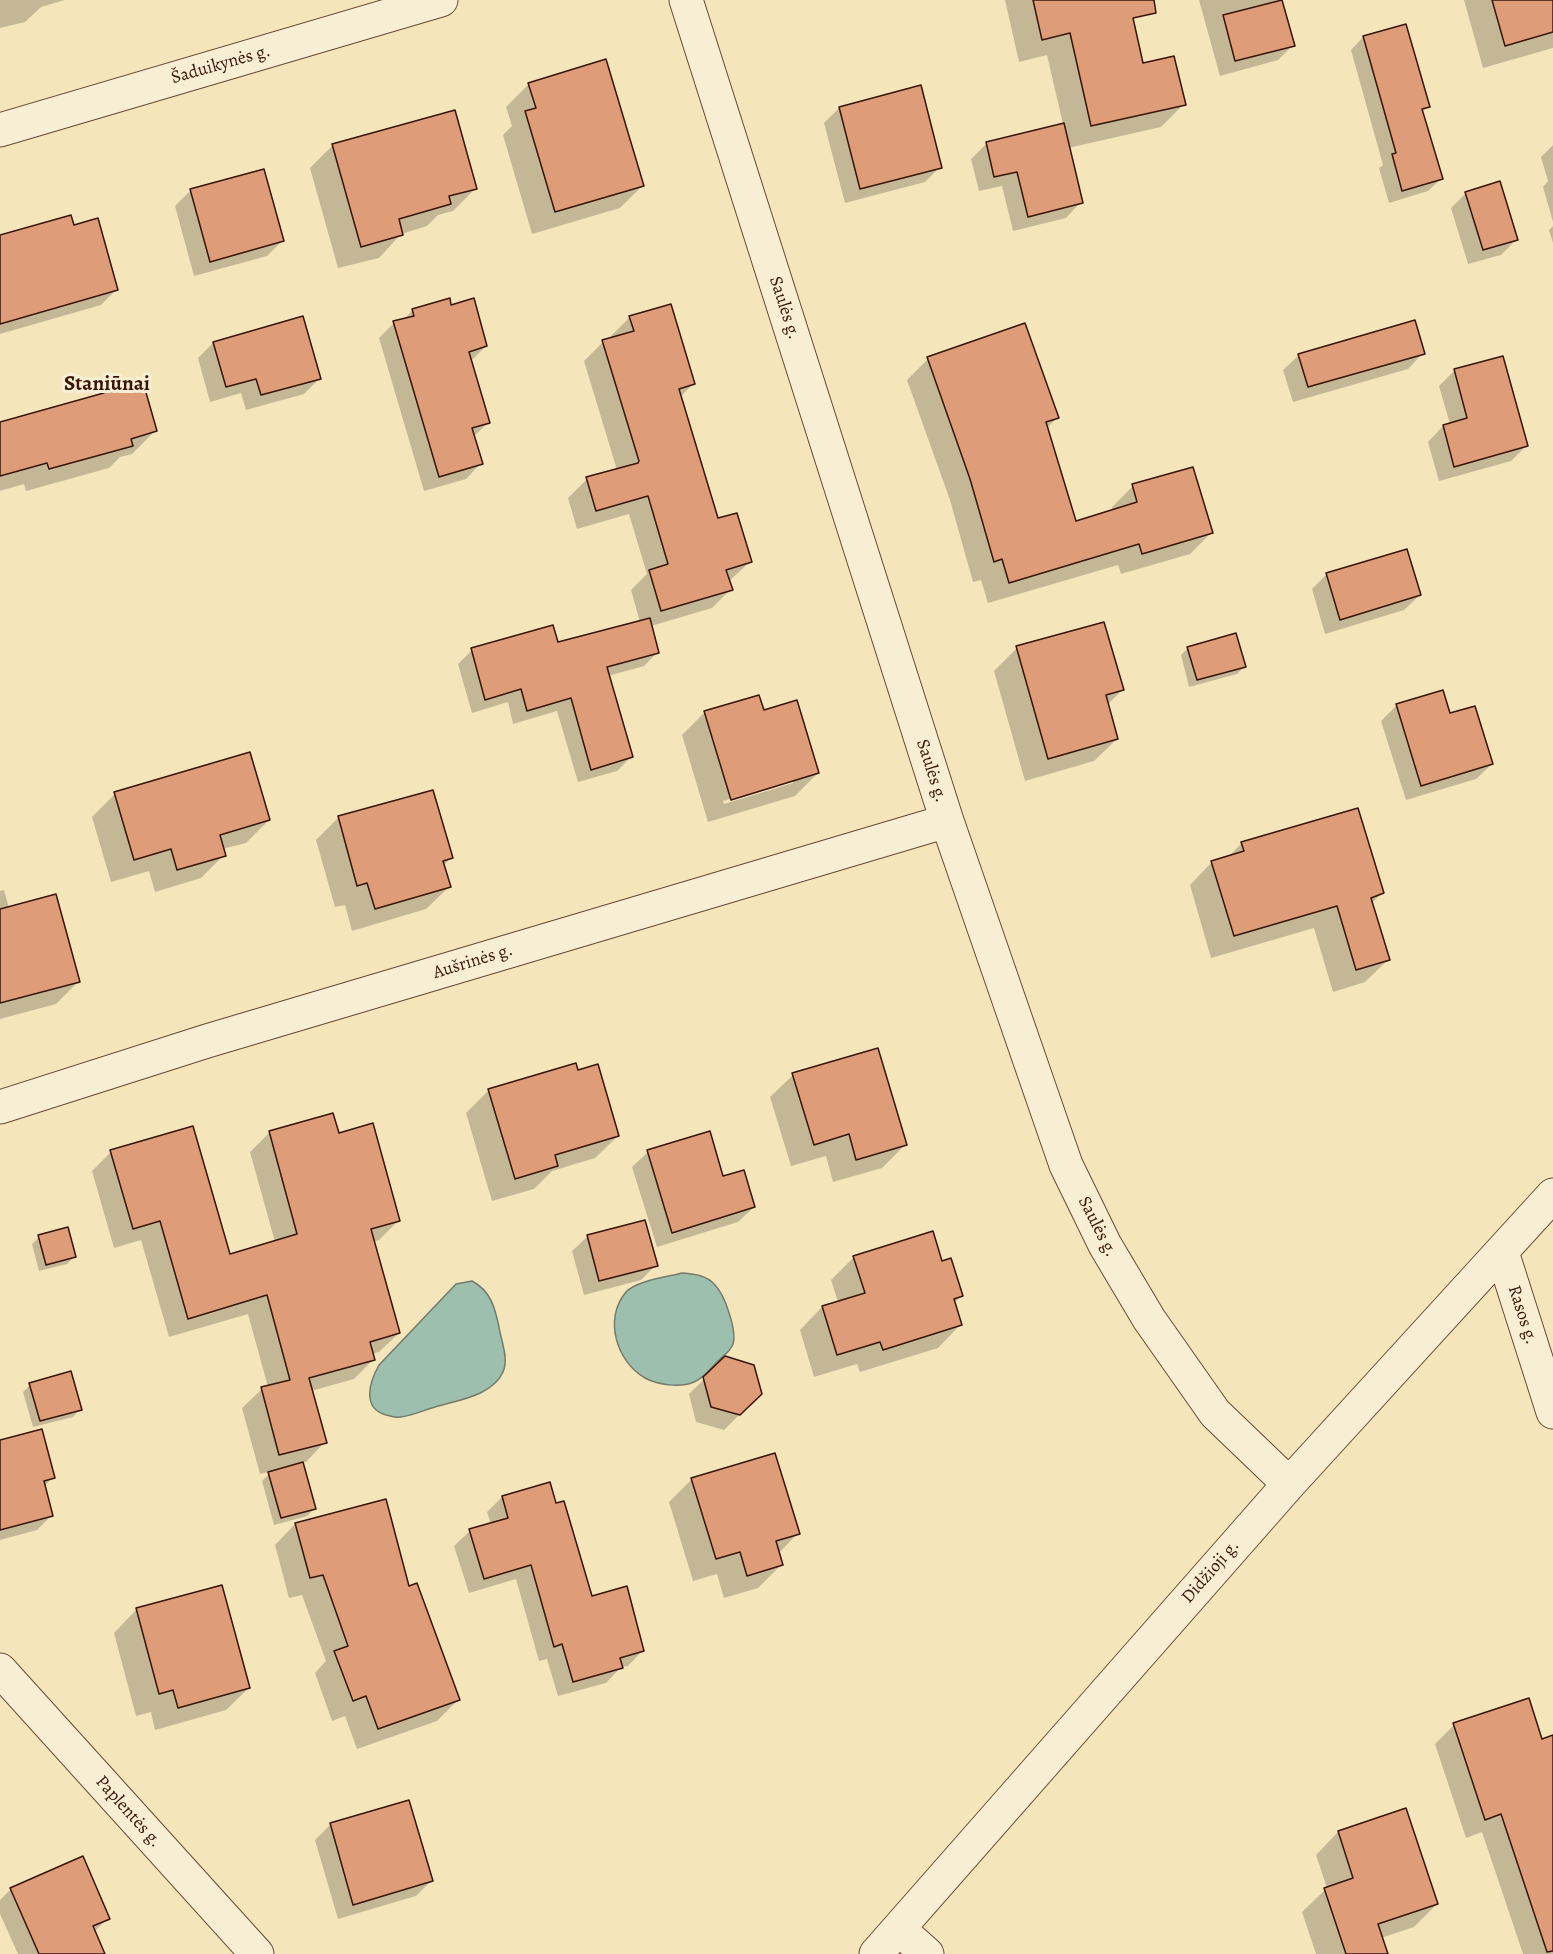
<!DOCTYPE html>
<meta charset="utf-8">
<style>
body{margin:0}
canvas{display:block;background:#f5e5bb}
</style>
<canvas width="1553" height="1954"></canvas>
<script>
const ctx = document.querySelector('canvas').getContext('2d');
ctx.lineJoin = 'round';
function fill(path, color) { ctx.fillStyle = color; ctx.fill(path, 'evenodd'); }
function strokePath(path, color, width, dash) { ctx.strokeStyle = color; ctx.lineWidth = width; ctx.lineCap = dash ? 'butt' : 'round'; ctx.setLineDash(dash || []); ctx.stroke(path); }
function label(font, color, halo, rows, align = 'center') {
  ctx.font = font + ' Alegreya,serif'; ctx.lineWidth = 6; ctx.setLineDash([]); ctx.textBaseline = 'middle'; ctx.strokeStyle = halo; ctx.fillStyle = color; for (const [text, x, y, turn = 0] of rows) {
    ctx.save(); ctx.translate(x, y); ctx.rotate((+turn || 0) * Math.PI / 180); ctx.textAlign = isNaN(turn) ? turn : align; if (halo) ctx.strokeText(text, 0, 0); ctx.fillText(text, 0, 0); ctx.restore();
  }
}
const water = new Path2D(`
 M 682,1273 C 694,1274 707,1275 715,1285 C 725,1295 737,1331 733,1344 C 730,1352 723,1356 718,1361 C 711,1368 703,1379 694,1382 C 680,1388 658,1385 645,1378 C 617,1362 603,1319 626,1292 C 636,1281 667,1277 682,1273 Z
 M 472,1281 C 491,1291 495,1308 499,1327 C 501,1340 509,1359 503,1372 C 492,1396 458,1400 435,1407 C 424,1410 412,1416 400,1417 C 396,1418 391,1416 386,1415 C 361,1408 370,1381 379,1365 L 456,1284 Z`);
fill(water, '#9cbfae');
strokePath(water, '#747b6c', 1.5);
fill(new Path2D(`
 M 0,0 L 65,0 L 41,7 L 25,22 L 0,28 Z
 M 1005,0 L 1127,0 L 1142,65 L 1184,104 L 1161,127 L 1068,148 L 1081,202 L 1066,218 L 1013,231 L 1002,186 L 979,191 L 971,159 L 986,144 L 1063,124 L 1047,55 L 1019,62 Z
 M 1199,0 L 1281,0 L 1293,45 L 1278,60 L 1220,76 Z
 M 1464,0 L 1553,0 L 1553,48 L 1483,68 Z
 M 1363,37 L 1428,106 L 1421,113 L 1441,179 L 1428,191 L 1389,203 L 1379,168 L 1383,165 L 1351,50 Z
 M 529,84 L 643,185 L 620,208 L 532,234 L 503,135 L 512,126 L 506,107 Z
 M 839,108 L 940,167 L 925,182 L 845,203 L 824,123 Z
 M 333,145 L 476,188 L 453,211 L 438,215 L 427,226 L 401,234 L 379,258 L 338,268 L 310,168 Z
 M 1553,145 L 1553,222 L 1543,187 L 1548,181 L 1541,157 Z
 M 191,190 L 282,241 L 267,256 L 194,276 L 175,206 Z
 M 1466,193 L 1517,239 L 1501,255 L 1468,264 L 1451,208 Z
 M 1553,226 L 1553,243 L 1549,230 Z
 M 73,227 L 117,289 L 101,305 L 0,334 L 0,237 Z
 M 450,307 L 486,346 L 470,362 L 488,423 L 473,437 L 481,463 L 466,479 L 424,491 L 379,338 L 394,323 L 403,320 L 413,310 Z
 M 630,317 L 693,384 L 680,397 L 717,520 L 750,562 L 728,582 L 731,589 L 712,608 L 651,626 L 658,652 L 644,666 L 608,676 L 631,757 L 617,771 L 578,782 L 557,711 L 513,724 L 508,702 L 472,713 L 458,664 L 472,650 L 557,644 L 640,622 L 631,590 L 647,574 L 629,514 L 577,529 L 568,498 L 587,479 L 617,470 L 584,361 L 603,342 L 612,339 L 611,336 Z
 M 213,343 L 319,379 L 304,394 L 246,410 L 241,393 L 210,402 L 198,358 Z
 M 1423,353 L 1408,369 L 1293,402 L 1283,370 L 1299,355 Z
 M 1502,358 L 1526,446 L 1511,461 L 1439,481 L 1428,442 L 1443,426 L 1450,424 L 1439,386 L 1454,371 Z
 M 928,359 L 1058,417 L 1047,428 L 1075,523 L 1113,511 L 1112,507 L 1133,486 L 1211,533 L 1190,554 L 1121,574 L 1118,565 L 988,603 L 981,580 L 973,582 L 950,500 L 907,380 Z
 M 0,424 L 155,431 L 132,454 L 120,457 L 109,468 L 26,491 L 24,484 L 0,491 Z
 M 1327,574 L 1420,595 L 1404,610 L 1325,634 L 1312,589 Z
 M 1017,648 L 1122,690 L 1107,705 L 1117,739 L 1094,761 L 1025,781 L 994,671 Z
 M 1188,648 L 1244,667 L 1237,674 L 1189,687 L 1181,655 Z
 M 1442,692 L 1449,715 L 1492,764 L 1476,779 L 1406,800 L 1381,721 L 1396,706 Z
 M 758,696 L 763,711 L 818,773 L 795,796 L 708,822 L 682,735 L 704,713 ZM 793,780 L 793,783 L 724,804 L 723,801 Z
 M 115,794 L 269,820 L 246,843 L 222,849 L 224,855 L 201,878 L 155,892 L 149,871 L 111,882 L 92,817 Z
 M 338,818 L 451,858 L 443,866 L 449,887 L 426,909 L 352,931 L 345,905 L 335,907 L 316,840 Z
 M 1242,843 L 1382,893 L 1371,904 L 1388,960 L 1365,982 L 1333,992 L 1314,928 L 1211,958 L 1190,885 L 1212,862 L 1228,857 Z
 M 4,890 L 9,908 L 79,981 L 56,1004 L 0,1019 L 0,891 Z
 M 577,1072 L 618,1136 L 595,1158 L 552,1171 L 534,1189 L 492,1201 L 466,1113 L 489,1090 Z
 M 793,1075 L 905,1145 L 882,1168 L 833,1182 L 826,1156 L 791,1166 L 770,1097 Z
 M 270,1132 L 338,1134 L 398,1221 L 379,1240 L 373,1242 L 399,1333 L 379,1352 L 372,1354 L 373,1360 L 354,1379 L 311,1391 L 325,1442 L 306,1462 L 301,1463 L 314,1509 L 307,1516 L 274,1525 L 262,1481 L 272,1471 L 260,1474 L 242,1408 L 262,1389 L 268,1387 L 248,1314 L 169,1337 L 141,1240 L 114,1248 L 92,1171 L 111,1152 L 229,1256 L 275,1242 L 250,1152 Z
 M 709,1133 L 722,1178 L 754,1207 L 738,1222 L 657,1247 L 632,1167 L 648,1152 Z
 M 588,1236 L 656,1265 L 641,1280 L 584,1295 L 572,1251 Z
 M 39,1237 L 74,1257 L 67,1264 L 39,1271 L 32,1244 Z
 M 854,1257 L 941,1263 L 962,1295 L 954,1303 L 960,1325 L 938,1348 L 860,1372 L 857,1364 L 814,1377 L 800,1330 L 822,1307 L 838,1302 L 831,1280 Z
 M 726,1358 L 760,1394 L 724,1430 L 696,1422 L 689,1394 Z
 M 30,1385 L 80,1409 L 73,1417 L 33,1427 L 23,1392 Z
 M 0,1442 L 53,1477 L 44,1487 L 52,1515 L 37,1530 L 0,1540 Z
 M 692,1479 L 798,1533 L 778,1554 L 781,1565 L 758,1588 L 724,1598 L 717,1574 L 693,1581 L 669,1502 Z
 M 502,1497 L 591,1598 L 643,1650 L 628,1666 L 621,1667 L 606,1683 L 558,1696 L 547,1659 L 539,1661 L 516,1579 L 469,1593 L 454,1546 L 470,1531 L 491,1525 L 487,1512 Z
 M 295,1524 L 408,1588 L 458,1700 L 437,1721 L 357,1749 L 345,1716 L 332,1721 L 315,1673 L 326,1661 L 302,1595 L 289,1598 L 275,1545 Z
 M 221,1586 L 249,1688 L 226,1710 L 155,1730 L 151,1712 L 136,1716 L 114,1633 L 136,1610 Z
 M 1454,1725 L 1541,1741 L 1553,1737 L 1553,1954 L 1523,1954 L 1482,1832 L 1466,1838 L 1435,1744 Z
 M 408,1802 L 431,1881 L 416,1896 L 338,1919 L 315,1840 L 330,1825 Z
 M 1338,1832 L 1437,1904 L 1414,1927 L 1381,1938 L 1381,1954 L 1316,1954 L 1302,1912 L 1327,1888 L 1316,1855 Z
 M 11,1889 L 108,1918 L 94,1932 L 99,1954 L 18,1954 L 0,1914 L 0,1900 Z`), '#0003');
const building = new Path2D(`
 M 1033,0 L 1154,0 L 1156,13 L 1133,18 L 1143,63 L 1174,56 L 1186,105 L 1091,126 L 1070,33 L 1042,40 Z
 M 1282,0 L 1295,46 L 1235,61 L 1223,15 Z
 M 1492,0 L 1553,0 L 1553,32 L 1505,46 Z
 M 1406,24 L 1430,107 L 1422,109 L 1443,179 L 1402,191 L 1392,154 L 1396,153 L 1363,36 Z
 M 606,59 L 644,186 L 555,212 L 525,111 L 536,108 L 528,83 Z
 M 921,85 L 942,168 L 860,189 L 839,107 Z
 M 455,110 L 477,189 L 449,196 L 451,204 L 399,219 L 403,235 L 361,247 L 332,144 Z
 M 1064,123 L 1083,203 L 1028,217 L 1017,172 L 994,177 L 986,142 Z
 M 264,169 L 284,241 L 210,262 L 190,189 Z
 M 1500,181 L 1518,240 L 1483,250 L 1465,192 Z
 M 71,215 L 74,225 L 98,218 L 118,290 L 0,324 L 0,235 Z
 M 450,298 L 451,305 L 474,298 L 487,346 L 469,352 L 490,423 L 472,428 L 483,464 L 439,477 L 393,321 L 414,316 L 412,309 Z
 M 671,304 L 695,384 L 679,389 L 718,518 L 737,513 L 752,562 L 726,570 L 733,590 L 661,611 L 649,570 L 668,564 L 648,496 L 596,511 L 586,477 L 638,463 L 639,461 L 602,340 L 634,331 L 629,316 Z
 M 303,316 L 321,379 L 261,395 L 256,379 L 226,387 L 213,342 Z
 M 1415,320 L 1425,354 L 1308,387 L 1298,354 Z
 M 1025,323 L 1059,418 L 1046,422 L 1076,521 L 1137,502 L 1132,484 L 1193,467 L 1213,533 L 1142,554 L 1139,544 L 1009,583 L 1002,559 L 994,562 L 970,479 L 927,357 Z
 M 1503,356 L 1528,446 L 1454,467 L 1443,425 L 1467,418 L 1454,369 Z
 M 143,382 L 157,431 L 131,439 L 133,446 L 49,469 L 47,463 L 0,476 L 0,422 Z
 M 1407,549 L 1421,595 L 1340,620 L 1326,573 Z
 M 650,618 L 659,653 L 607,667 L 633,757 L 591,770 L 571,698 L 527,711 L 521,689 L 485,700 L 471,648 L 553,625 L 558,642 Z
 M 1104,622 L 1124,690 L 1106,695 L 1118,739 L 1048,759 L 1016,646 Z
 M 1236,633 L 1246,667 L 1197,680 L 1187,647 Z
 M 1443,690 L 1450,713 L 1475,706 L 1493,764 L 1421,786 L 1396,704 Z
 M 759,695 L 764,710 L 797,700 L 819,773 L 731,800 L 704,711 Z
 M 250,752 L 270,820 L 220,835 L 226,856 L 177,870 L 171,849 L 134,860 L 114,792 Z
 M 433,790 L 453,858 L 443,861 L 451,887 L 375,909 L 367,883 L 357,886 L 338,816 Z
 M 1358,808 L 1384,893 L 1371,898 L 1390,960 L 1356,970 L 1337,906 L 1234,936 L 1211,861 L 1244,851 L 1241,842 Z
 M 56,894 L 80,982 L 0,1003 L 0,909 Z
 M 878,1048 L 907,1145 L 856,1160 L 849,1134 L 814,1145 L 792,1073 Z
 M 576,1063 L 578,1070 L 598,1064 L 619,1136 L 555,1155 L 558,1166 L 515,1179 L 488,1089 Z
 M 333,1113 L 339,1133 L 373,1123 L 400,1221 L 371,1229 L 400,1333 L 370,1342 L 375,1360 L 309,1378 L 327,1443 L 279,1455 L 261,1387 L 290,1380 L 267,1295 L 188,1319 L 160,1221 L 133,1229 L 110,1150 L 193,1126 L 230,1254 L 297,1234 L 269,1131 Z
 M 710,1131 L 723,1176 L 744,1170 L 755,1207 L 672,1233 L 647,1150 Z
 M 645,1220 L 658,1266 L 599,1281 L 587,1235 Z
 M 68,1227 L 76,1257 L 46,1265 L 38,1235 Z
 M 933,1231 L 942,1261 L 951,1258 L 963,1296 L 954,1299 L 962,1325 L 883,1350 L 880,1342 L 837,1355 L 822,1306 L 865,1293 L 853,1256 Z
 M 725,1356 L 754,1365 L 762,1394 L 740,1415 L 711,1407 L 703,1377 Z
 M 71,1371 L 82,1410 L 40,1421 L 29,1383 Z
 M 42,1429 L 55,1478 L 44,1481 L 53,1516 L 0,1530 L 0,1440 Z
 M 775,1453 L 800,1534 L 776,1541 L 783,1565 L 747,1576 L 740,1552 L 716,1559 L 691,1478 Z
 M 303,1462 L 316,1509 L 281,1518 L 268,1472 Z
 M 550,1482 L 556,1503 L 564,1501 L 592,1596 L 627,1586 L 644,1651 L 620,1658 L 623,1668 L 573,1682 L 562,1644 L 554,1647 L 531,1565 L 484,1579 L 469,1529 L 508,1518 L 502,1496 Z
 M 386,1499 L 409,1586 L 417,1583 L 460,1700 L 378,1729 L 366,1696 L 353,1701 L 334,1651 L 348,1646 L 323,1575 L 310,1578 L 295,1523 Z
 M 222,1585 L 250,1688 L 178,1708 L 173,1690 L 159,1694 L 136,1608 Z
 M 1529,1698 L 1542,1739 L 1553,1735 L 1553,1951 L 1547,1952 L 1501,1814 L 1485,1820 L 1453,1723 Z
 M 409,1800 L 433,1881 L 353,1905 L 330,1823 Z
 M 1406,1808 L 1438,1904 L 1378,1924 L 1388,1954 L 1346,1954 L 1324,1888 L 1353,1878 L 1338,1831 Z
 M 83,1856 L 110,1919 L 93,1926 L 105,1954 L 39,1954 L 10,1888 Z`);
fill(building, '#de9c79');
strokePath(building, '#371609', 1.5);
const street = new Path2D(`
 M 686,0 L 947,821 L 1066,1165 L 1105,1245 L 1149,1319 L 1215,1413 L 1289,1484
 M 0,130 L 441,0
 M 0,1107 L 207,1041 L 947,821
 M 1502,1252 L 1553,1412
 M 0,1670 L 257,1954
 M 899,1929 L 927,1954
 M 876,1954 L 1289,1484 L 1553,1195`);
strokePath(street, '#664a36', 35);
strokePath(street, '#f8eed3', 33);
label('18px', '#371609', '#f8eed3', [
 ["Šaduikynės g.",221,65,-16],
 ["Saulės g.",784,308,72],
 ["Saulės g.",931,771,72],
 ["Aušrinės g.",473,962,-17],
 ["Saulės g.",1097,1227,63],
 ["Rasos g.",1522,1315,72],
 ["Didžioji g.",1211,1572,-49],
 ["Paplentės g.",128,1812,48]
]);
label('bold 21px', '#371609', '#f8eed3', [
 ["Staniūnai",107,385]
]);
</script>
